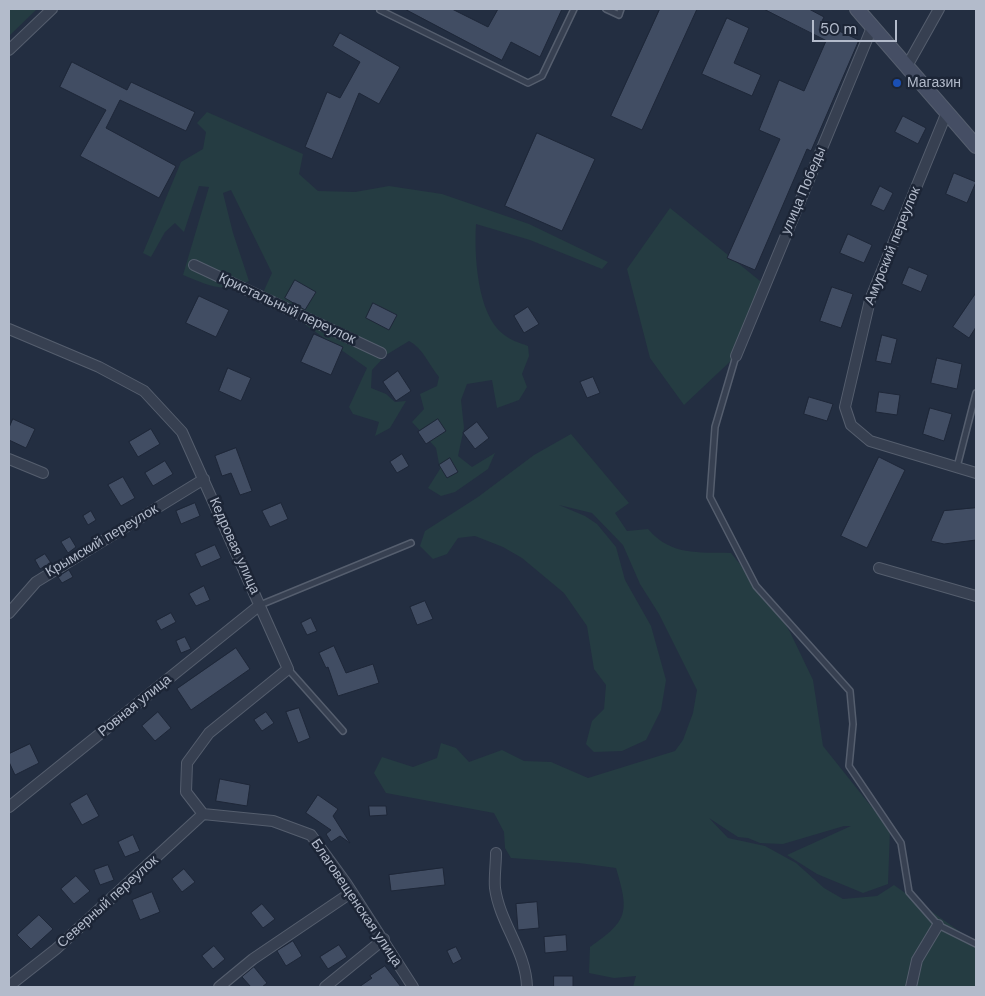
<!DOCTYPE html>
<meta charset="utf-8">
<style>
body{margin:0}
#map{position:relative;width:985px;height:996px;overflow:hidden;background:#232e41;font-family:"DM Sans",sans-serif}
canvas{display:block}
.frame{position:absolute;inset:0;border:10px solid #b3bbcb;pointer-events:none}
.scale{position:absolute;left:812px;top:20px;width:85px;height:22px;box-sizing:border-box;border:2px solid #b3bbcb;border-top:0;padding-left:6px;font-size:15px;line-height:18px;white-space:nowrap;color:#b3bbcb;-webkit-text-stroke:4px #1c2536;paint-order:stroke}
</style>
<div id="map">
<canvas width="985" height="996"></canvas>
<div class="frame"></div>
<div class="scale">50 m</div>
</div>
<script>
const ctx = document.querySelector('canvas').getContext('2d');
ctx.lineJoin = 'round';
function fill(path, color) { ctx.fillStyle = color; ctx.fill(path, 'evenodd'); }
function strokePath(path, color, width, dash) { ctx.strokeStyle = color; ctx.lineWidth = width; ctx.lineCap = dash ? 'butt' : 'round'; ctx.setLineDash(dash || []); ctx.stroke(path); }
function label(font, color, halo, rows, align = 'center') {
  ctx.font = font + ' "DM Sans",sans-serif'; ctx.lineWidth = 5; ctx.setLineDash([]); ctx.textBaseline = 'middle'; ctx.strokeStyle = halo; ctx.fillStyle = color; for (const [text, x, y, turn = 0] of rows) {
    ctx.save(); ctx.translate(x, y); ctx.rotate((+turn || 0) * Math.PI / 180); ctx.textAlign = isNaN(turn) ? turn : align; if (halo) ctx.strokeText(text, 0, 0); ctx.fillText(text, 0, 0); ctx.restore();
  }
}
fill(new Path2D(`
 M 9,9 L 37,9 L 9,36 Z
 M 207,112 L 303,154 L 299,174 L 318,191 L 355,192 L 389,186 L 442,194 L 529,224 L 608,262 L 602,269 L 530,240 L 476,224 C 474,254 477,314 503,334 C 510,340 520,343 528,346 L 529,356 L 522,374 L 527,387 L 519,400 L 497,408 L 492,380 L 467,384 L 461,400 L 464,428 L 458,456 L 472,467 L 495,453 L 488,469 L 455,492 L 441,496 L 428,488 L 440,469 L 436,448 L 412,422 L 424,409 L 420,394 L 437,386 L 439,377 C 429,365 423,348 409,341 L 386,355 L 372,370 L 371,388 L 386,394 L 395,402 L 406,401 L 390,428 L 375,436 L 379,422 L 353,414 L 349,407 L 367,368 L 290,314 L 261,297 L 272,273 L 231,190 L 223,193 L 233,233 L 249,281 C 222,294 209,285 183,275 L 209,187 L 199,186 L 184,232 L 175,223 L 165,232 L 151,257 L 143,253 L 181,162 L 203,149 L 206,132 L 197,123 Z
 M 670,208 L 765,285 L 736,356 L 684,405 L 650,358 L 627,269 Z
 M 571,434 L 629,503 L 615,513 L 627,531 L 648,529 C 671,556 698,552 731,553 L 774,606 L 790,632 L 813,680 L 823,746 L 890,830 L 888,884 L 863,893 L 817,874 L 787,855 L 851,826 L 844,826 L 783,844 L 760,843 L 748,838 L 738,837 L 709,818 L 728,838 L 765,846 L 796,863 L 824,888 L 843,899 L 877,896 L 894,885 L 976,943 L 976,987 L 633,987 L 636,976 L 614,978 L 589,973 L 590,947 C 629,920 629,912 616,868 L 579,863 L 511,858 L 505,848 L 504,832 L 494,813 L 386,793 L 374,773 L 382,757 L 413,767 L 437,758 L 441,743 L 456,748 L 469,762 L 502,750 L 524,761 L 551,762 L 588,778 L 675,751 L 683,740 L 693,713 L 697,690 L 659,614 L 640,584 L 623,545 L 592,513 L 559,505 L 585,516 L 597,524 L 616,547 L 625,580 L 651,626 L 666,680 L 661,710 L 646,740 L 622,751 L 594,752 L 586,744 L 592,721 L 604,709 L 606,685 L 594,669 L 587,626 L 564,593 L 522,558 L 503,547 L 475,536 L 458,538 L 447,554 L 433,559 L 420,546 L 425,531 L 478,497 L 534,455 Z`), '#253c42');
const building = new Path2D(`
 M 405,9 L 452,9 L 488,27 L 498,9 L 562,9 L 540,57 L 511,42 L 502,60 Z
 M 660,9 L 697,9 L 642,130 L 611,116 Z
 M 764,9 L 809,9 L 824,17 L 821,23 L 859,40 L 811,151 L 807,149 L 755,270 L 727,258 L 780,139 L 759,130 L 779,80 L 804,91 L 826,41 Z
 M 727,18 L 749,28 L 734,63 L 761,75 L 752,96 L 702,74 Z
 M 340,33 L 400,67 L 379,104 L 359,93 L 332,159 L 305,147 L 327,92 L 340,98 L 360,62 L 333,46 Z
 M 72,62 L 127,90 L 131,82 L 195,112 L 186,131 L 120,100 L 106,128 L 176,166 L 159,198 L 80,156 L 106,110 L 60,87 Z
 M 903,116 L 926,128 L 918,144 L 895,132 Z
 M 537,133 L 595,159 L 562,231 L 505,206 Z
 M 954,173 L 976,182 L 967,203 L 946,194 Z
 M 880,186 L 893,193 L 884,211 L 871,205 Z
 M 848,234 L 872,245 L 864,263 L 840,253 Z
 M 909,267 L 928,275 L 921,292 L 902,284 Z
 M 295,280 L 316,292 L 305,310 L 285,298 Z
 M 832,287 L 853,294 L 841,328 L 820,321 Z
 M 976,293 L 976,327 L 969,338 L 953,327 Z
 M 199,296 L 229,310 L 216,337 L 186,323 Z
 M 373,303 L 397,315 L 389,330 L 366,318 Z
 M 528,307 L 539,324 L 524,333 L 514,316 Z
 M 314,334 L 343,347 L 331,375 L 301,362 Z
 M 882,335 L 897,339 L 891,364 L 876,361 Z
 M 937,358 L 962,364 L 957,389 L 931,383 Z
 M 228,368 L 251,378 L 241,401 L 219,391 Z
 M 398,371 L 411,391 L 396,401 L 383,382 Z
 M 593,377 L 600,393 L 587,398 L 580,382 Z
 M 879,392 L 900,395 L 897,415 L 876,412 Z
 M 809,397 L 833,404 L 827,421 L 804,414 Z
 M 930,408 L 952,414 L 944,441 L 923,434 Z
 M 13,419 L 35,429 L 26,448 L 9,440 L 9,428 Z
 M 438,419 L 446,431 L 426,444 L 418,432 Z
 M 477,422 L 489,438 L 475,449 L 463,433 Z
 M 151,429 L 160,444 L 138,457 L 129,442 Z
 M 236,448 L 252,491 L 240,495 L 231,473 L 222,476 L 215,456 Z
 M 402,454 L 409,466 L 397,473 L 390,462 Z
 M 879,457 L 905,470 L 867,548 L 841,536 Z
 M 450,458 L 458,472 L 447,478 L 439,465 Z
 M 165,461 L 173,474 L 153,486 L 145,473 Z
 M 123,477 L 135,498 L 121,506 L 108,485 Z
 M 195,503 L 200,516 L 181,524 L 176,511 Z
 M 281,503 L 288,519 L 270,527 L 262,511 Z
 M 976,508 L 976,540 L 944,544 L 931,541 L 944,511 Z
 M 91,511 L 96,520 L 88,525 L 83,516 Z
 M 70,537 L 76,547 L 68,553 L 61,542 Z
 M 215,545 L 221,558 L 201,567 L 195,554 Z
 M 45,554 L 51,563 L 40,569 L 35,560 Z
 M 69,570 L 73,577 L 62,583 L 58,577 Z
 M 204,586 L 210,600 L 196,606 L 189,594 Z
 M 425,601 L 433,619 L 417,625 L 410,607 Z
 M 171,613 L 176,622 L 161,630 L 156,621 Z
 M 311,618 L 317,631 L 307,635 L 301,623 Z
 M 185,637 L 191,649 L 181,653 L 176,641 Z
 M 334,646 L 346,673 L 373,664 L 379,683 L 338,696 L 328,667 L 326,668 L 319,653 Z
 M 236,648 L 250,669 L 191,710 L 177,689 Z
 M 299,708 L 310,738 L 298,743 L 286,712 Z
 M 158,712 L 171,728 L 155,741 L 142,726 Z
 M 266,712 L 274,723 L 262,731 L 254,720 Z
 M 30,744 L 39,763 L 15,775 L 9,762 L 9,754 Z
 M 220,779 L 250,785 L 247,806 L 216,801 Z
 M 87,794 L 99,816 L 82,825 L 70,804 Z
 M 318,795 L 338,809 L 333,816 L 350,843 L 340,836 L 331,842 L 326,834 L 331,830 L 306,813 Z
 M 369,806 L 386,806 L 387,815 L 370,816 Z
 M 133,835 L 140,851 L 125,857 L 118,842 Z
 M 108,865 L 114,880 L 100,885 L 94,870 Z
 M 443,868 L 445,885 L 391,891 L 389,875 Z
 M 184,869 L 195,882 L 182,892 L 172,879 Z
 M 76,876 L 90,891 L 74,904 L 61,889 Z
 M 152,892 L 160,912 L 140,920 L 132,900 Z
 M 537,902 L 539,928 L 518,930 L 516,904 Z
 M 262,904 L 275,919 L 263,928 L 251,913 Z
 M 39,915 L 53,929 L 31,949 L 17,935 Z
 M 566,935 L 567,951 L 545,953 L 544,937 Z
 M 293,941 L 302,956 L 286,966 L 277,951 Z
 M 339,945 L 347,957 L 328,969 L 320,957 Z
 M 214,946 L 225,959 L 213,969 L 202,956 Z
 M 456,947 L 462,959 L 453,964 L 447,951 Z
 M 385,966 L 401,987 L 359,987 L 372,978 L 370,976 Z
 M 254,967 L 267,983 L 262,987 L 251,987 L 242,977 Z
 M 554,976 L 573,976 L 573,987 L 554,987 Z`);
fill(building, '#414d63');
strokePath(building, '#1e2738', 1);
const lane = new Path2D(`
 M 606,9 L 619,15 L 621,9
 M 380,10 L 528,83 L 542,76 L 574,9
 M 736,356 L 715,427 L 710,497 L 756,586 L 850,691 L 853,724 L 849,766 L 901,843 L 909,892 L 938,925 L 976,944
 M 957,467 L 976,393
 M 260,605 L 411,543
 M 288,669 L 343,731`);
const street = new Path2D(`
 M 9,50 L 52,9
 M 907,66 L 939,9
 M 947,112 L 870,300 L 845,407 L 851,425 L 870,441 L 976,473
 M 194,265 L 381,353
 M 9,329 L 99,367 L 144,391 L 182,432 L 288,669 L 209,733 L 187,763 L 186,792 L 203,814
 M 736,356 L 873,25
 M 9,459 L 43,473
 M 879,568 L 976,596
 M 9,613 L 36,582 L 204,479
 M 9,807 L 260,605
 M 203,814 L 273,821 L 311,835 L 346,883 L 413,987
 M 496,853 C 496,865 494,877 495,888 C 500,924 526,951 527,987
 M 9,986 L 56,949 L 203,814
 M 219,987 L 253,959 L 352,892
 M 325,987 L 384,939
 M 911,987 L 917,960 L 938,925`);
const secondary = new Path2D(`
 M 857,9 L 976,146`);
strokePath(lane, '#555e6e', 8);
strokePath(street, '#555e6e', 12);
strokePath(secondary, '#555e6e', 16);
strokePath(lane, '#374051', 5);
strokePath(street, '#374051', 10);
strokePath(secondary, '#454e64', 14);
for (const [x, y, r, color] of [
 [897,83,5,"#1a4fb4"]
]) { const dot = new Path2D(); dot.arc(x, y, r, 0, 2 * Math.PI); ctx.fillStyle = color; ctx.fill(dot); strokePath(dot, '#1c2536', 2); }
label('14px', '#b3bbcb', '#1c2536', [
 ["Магазин",907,83]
], 'left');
label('14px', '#b3bbcb', '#1c2536', [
 ["улица Победы",804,191,-67],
 ["Амурский переулок",893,246,-68],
 ["Кристальный переулок",287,309,25],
 ["Крымский переулок",102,541,-31],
 ["Кедровая улица",234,546,66],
 ["Ровная улица",135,706,-39],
 ["Северный переулок",108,902,-42],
 ["Благовещенская улица",356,903,56]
]);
</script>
